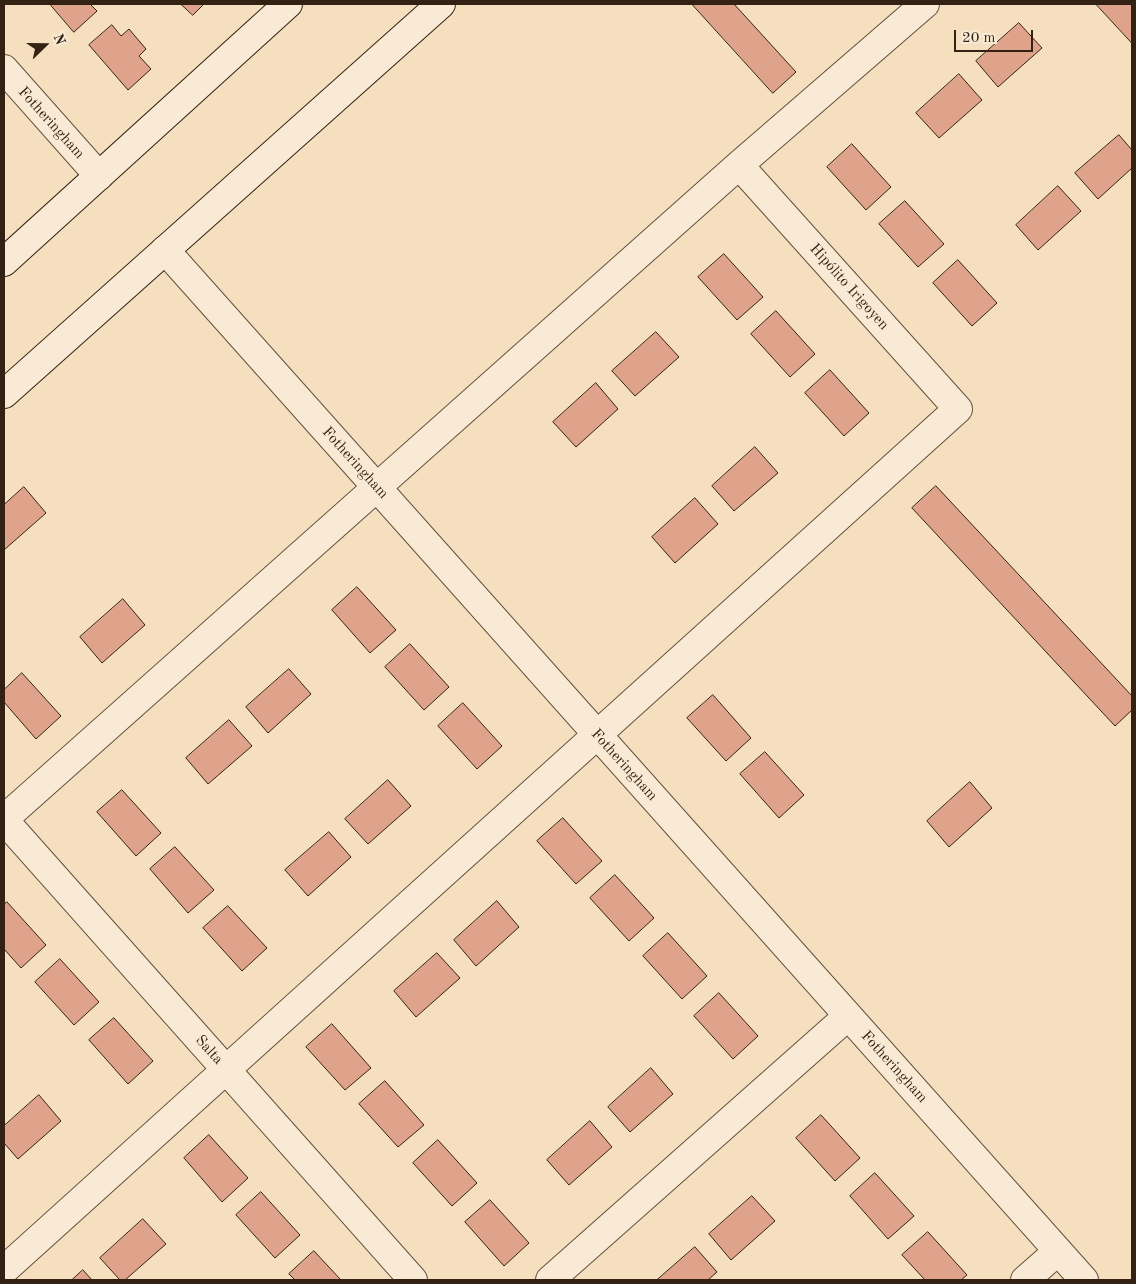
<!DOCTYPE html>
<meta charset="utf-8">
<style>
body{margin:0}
#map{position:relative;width:1136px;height:1284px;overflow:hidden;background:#f6dfbf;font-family:"Old Standard TT",serif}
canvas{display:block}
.frame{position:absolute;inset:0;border:5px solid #332213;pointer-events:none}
.north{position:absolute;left:20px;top:20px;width:50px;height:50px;-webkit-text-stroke:4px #f9ead5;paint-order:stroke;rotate:68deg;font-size:14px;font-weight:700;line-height:20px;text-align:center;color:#332213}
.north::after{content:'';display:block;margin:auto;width:18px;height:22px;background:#332213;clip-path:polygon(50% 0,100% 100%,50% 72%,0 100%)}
.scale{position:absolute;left:954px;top:30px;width:79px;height:22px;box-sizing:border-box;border:2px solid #332213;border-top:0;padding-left:6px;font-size:15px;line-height:18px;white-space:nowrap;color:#332213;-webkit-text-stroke:4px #f9ead5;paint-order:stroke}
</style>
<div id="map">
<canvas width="1136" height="1284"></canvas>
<div class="frame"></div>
<div class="north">N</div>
<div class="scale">20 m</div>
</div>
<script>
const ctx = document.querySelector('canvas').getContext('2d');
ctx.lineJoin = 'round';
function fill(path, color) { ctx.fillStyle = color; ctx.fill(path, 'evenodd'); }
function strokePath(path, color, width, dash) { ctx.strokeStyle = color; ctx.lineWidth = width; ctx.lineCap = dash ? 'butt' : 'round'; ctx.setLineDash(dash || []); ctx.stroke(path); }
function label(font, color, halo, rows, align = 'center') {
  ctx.font = font + ' "Old Standard TT",serif'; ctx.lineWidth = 4; ctx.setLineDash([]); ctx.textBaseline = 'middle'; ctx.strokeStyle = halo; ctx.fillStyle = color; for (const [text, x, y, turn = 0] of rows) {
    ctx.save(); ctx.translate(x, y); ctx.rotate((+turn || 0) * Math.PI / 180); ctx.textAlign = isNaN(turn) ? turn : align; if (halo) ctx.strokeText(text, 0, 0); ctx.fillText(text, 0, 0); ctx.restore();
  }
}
const building = new Path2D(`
 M 50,4 L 90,4 L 97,11 L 74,32 Z
 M 181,4 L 204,4 L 193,15 Z
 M 692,4 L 734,4 L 796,72 L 773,93 Z
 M 1096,4 L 1132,4 L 1132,43 Z
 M 1019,23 L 1042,48 L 998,87 L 976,61 Z
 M 112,25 L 121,36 L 129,29 L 146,49 L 139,56 L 151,69 L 128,90 L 89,45 Z
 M 959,74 L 982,100 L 939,138 L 916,113 Z
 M 1119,135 L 1132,150 L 1132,168 L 1098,199 L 1075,173 Z
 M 852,144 L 891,187 L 866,210 L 827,167 Z
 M 1058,186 L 1081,211 L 1038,250 L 1016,225 Z
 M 905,201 L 944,244 L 918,267 L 879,224 Z
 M 724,254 L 763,297 L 737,320 L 698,277 Z
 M 958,260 L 997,303 L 972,326 L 933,283 Z
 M 776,311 L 815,354 L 790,377 L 751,334 Z
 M 656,332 L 679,357 L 635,396 L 612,371 Z
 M 830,370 L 869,413 L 844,436 L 805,393 Z
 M 596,383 L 618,409 L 576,447 L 553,422 Z
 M 755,447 L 778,473 L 734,511 L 712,486 Z
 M 936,486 L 1132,696 L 1132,710 L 1115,726 L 912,508 Z
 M 24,487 L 46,513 L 4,550 L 4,505 Z
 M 695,498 L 718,524 L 675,563 L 652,537 Z
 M 357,587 L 396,630 L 370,653 L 332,610 Z
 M 123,599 L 145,625 L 102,663 L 80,637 Z
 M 410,644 L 449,687 L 424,710 L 385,667 Z
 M 289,669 L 311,694 L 268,733 L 246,707 Z
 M 22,673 L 61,716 L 36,739 L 4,702 L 4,690 Z
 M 713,695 L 751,738 L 726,761 L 687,718 Z
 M 463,703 L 502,746 L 477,769 L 438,726 Z
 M 229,720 L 252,746 L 208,784 L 186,758 Z
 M 765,752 L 804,795 L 779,818 L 740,774 Z
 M 388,780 L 411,806 L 368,844 L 345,819 Z
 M 970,782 L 992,808 L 949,847 L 927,821 Z
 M 122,790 L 161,833 L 136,856 L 97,812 Z
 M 563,818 L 602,861 L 576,884 L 537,841 Z
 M 329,832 L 351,857 L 308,896 L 285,870 Z
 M 175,847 L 214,890 L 188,913 L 150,869 Z
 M 615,875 L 654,918 L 629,941 L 590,898 Z
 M 497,901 L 519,927 L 476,966 L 454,940 Z
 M 7,902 L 46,945 L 21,968 L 4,949 L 4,905 Z
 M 228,906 L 267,948 L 242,971 L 203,928 Z
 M 668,933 L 707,976 L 682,999 L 643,956 Z
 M 437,953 L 460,978 L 416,1017 L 394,991 Z
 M 60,959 L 99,1002 L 74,1025 L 35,982 Z
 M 719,993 L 758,1036 L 733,1059 L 694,1016 Z
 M 114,1018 L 153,1061 L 128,1084 L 89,1040 Z
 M 332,1024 L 371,1068 L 345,1090 L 306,1047 Z
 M 651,1068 L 673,1094 L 630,1132 L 608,1107 Z
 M 385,1081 L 424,1125 L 398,1147 L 359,1104 Z
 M 39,1095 L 61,1121 L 18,1159 L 4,1143 L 4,1126 Z
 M 821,1115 L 860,1158 L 835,1181 L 796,1138 Z
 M 590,1121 L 612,1147 L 569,1185 L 547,1160 Z
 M 209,1135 L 248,1178 L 222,1202 L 184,1158 Z
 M 438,1140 L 477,1183 L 452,1206 L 413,1163 Z
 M 875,1173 L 914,1216 L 888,1239 L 850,1196 Z
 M 261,1192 L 300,1235 L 275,1258 L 236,1215 Z
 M 752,1196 L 775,1221 L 731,1260 L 709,1234 Z
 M 490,1200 L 529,1243 L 504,1266 L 465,1222 Z
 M 143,1219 L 166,1244 L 125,1280 L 120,1280 L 100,1258 Z
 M 928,1232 L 967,1275 L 961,1280 L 925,1280 L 902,1255 Z
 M 695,1247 L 717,1272 L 708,1280 L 657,1280 Z
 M 314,1251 L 341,1280 L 295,1280 L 289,1274 Z
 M 83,1270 L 92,1280 L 72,1280 Z`);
fill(building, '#dfa28a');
strokePath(building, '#332213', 1);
const street = new Path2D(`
 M 4,69 L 99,176
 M 165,250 L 1084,1280
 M 4,819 L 739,165 L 925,4
 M 4,820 L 413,1280
 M 4,1270 L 958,409 L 739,165
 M 550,1280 L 848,1016
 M 1025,1280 L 1058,1251`);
const secondary = new Path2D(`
 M 4,262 L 288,4
 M 4,394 L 441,4`);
strokePath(street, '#64513e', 30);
strokePath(secondary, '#332213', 30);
strokePath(street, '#f9ead5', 28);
strokePath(secondary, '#f9ead5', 28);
label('15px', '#332213', '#f9ead5', [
 ["Fotheringham",51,123,48],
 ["Hipólito Irigoyen",849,287,48],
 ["Fotheringham",355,463,48],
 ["Fotheringham",624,765,48],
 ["Salta",209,1050,48],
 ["Fotheringham",894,1067,48]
]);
</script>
